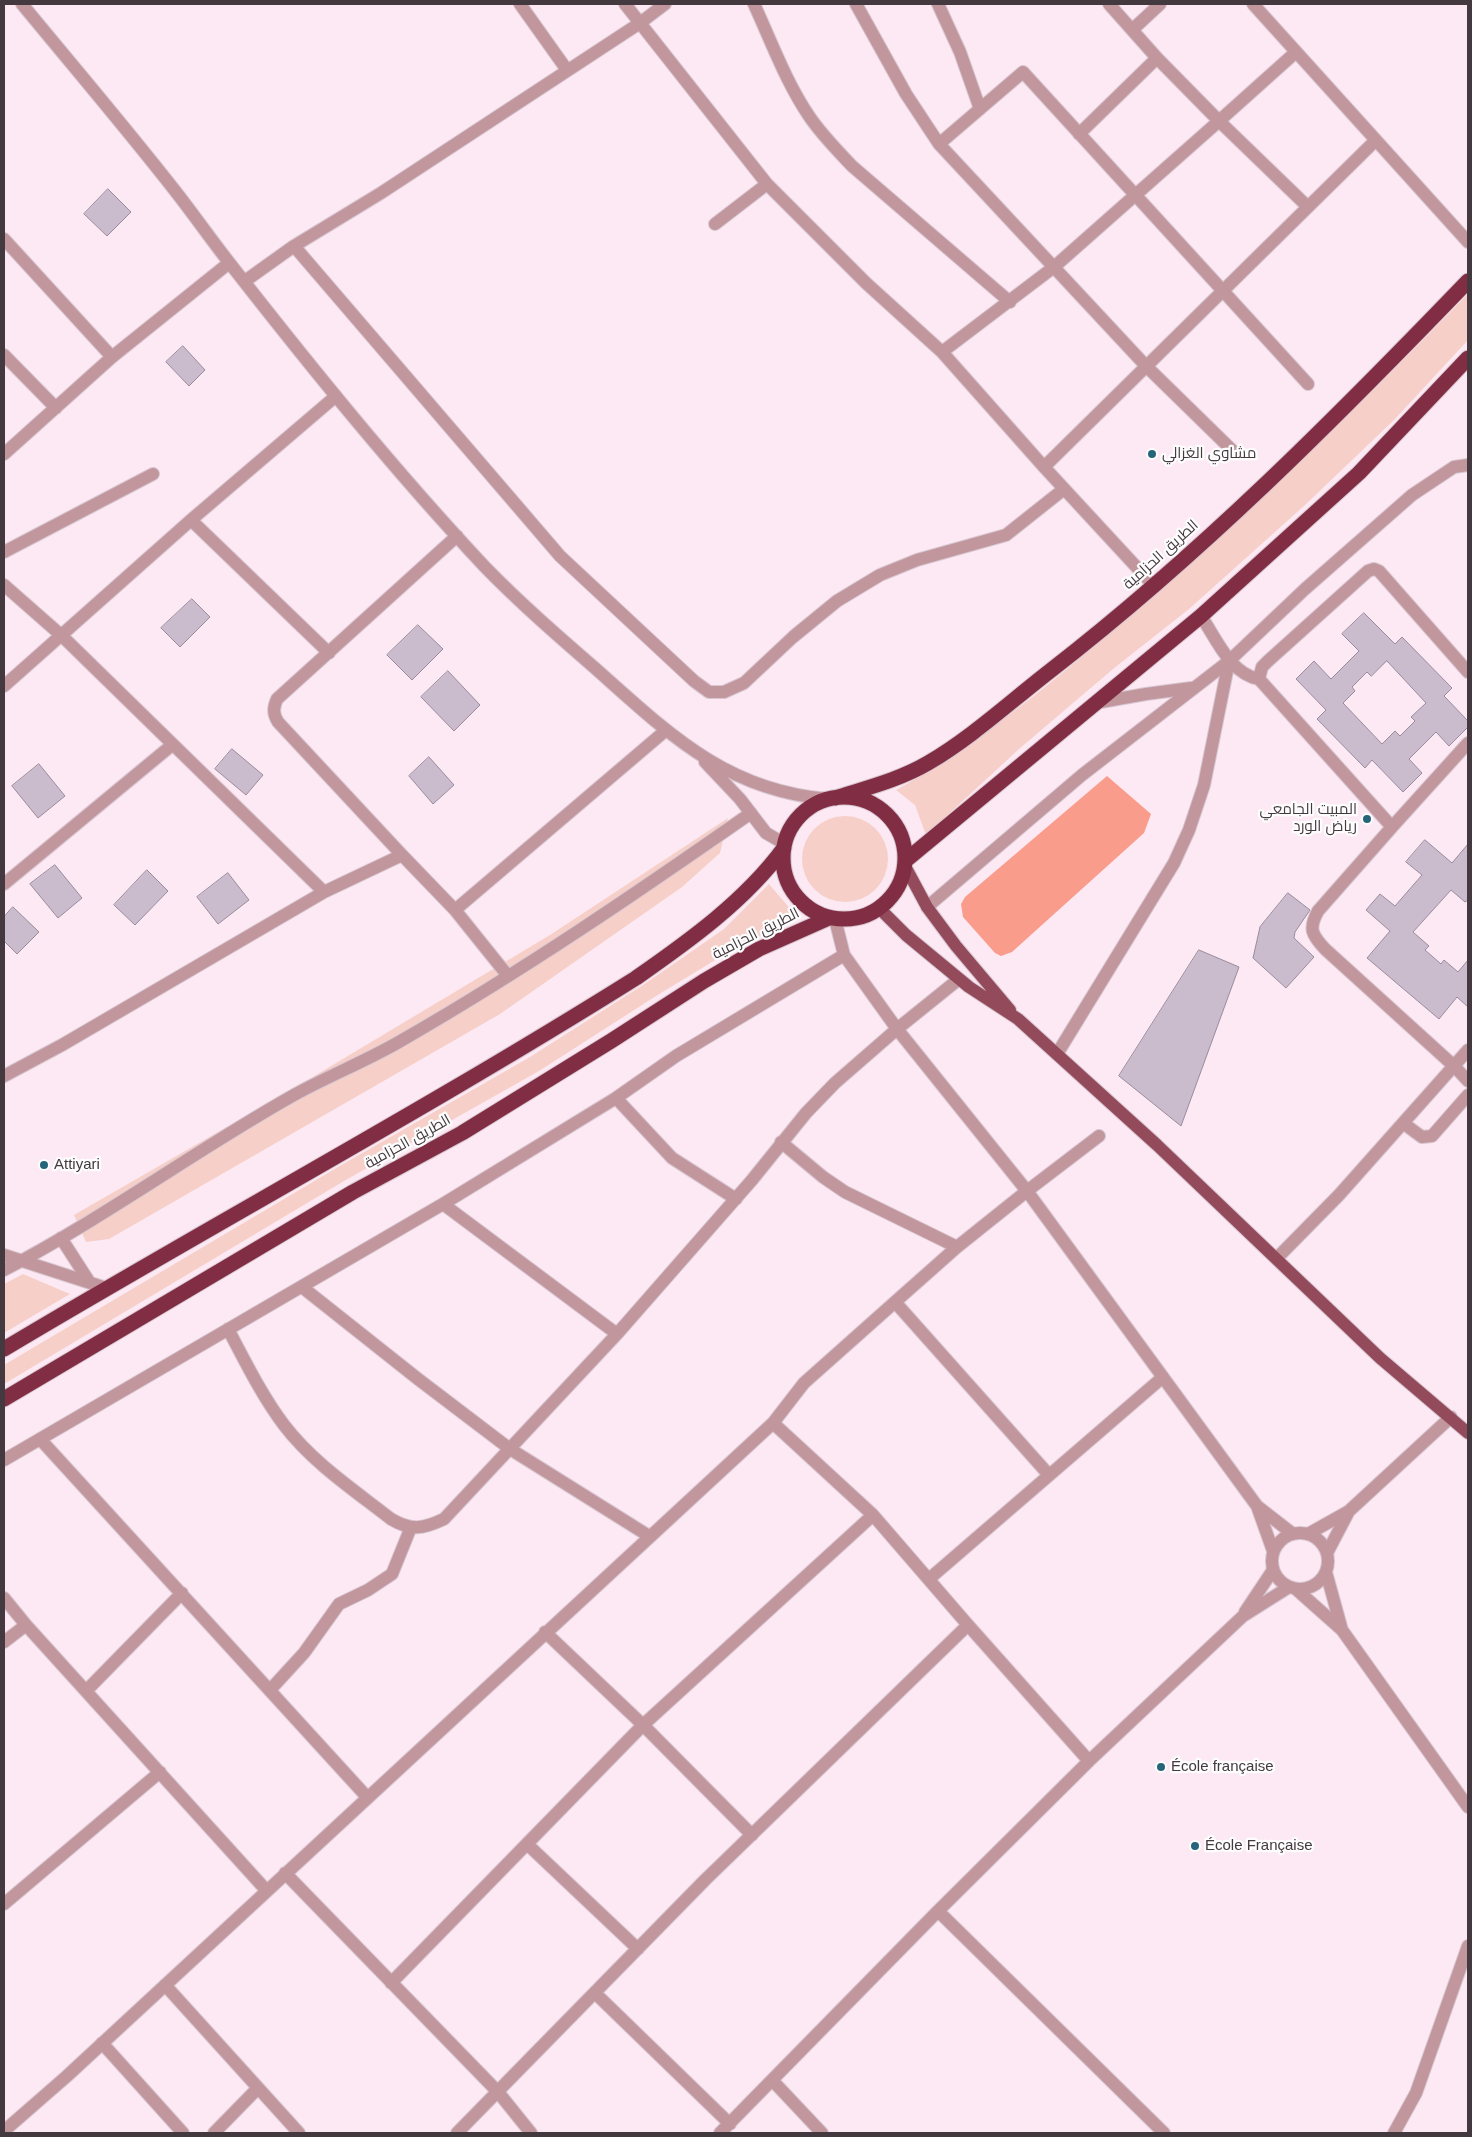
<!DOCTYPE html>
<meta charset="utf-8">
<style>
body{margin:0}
#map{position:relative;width:1472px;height:2137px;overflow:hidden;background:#fce9f4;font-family:Arial,sans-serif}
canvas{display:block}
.frame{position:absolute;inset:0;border:5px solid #43393e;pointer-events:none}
</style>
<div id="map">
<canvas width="1472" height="2137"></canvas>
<div class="frame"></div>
</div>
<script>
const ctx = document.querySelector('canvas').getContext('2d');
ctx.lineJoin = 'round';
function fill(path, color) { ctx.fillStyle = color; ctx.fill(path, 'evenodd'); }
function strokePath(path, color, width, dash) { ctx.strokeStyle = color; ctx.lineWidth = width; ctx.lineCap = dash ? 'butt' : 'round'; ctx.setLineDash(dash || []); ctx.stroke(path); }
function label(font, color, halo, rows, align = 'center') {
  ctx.font = font + ' Arial,Cairo,sans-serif'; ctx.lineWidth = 4.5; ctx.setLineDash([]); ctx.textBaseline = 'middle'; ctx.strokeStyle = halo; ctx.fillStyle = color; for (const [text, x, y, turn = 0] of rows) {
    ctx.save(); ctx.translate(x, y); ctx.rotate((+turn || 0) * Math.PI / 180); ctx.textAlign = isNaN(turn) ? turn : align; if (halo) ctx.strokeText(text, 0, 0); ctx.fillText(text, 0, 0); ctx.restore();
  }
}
fill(new Path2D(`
 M 1468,294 L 1468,340 L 1395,419 L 1305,505 L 1189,609 L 1113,669 L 1019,749 L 926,835 L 915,805 L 896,790 C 974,747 1040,692 1108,635 C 1235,528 1352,413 1468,294 Z
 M802 859a43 43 0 1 1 86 0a43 43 0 1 1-86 0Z
 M 728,818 L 720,853 L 682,887 L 500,1014 L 109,1239 L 86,1242 L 74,1215 L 296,1087 L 550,935 Z
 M 769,884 L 799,919 L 740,945 L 656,996 L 539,1071 L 344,1181 L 4,1384 L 4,1365 L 338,1167 L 530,1057 L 643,985 L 724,929 Z
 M 23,1274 L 70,1294 L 4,1333 L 4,1284 Z`), '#f6d0c8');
fill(new Path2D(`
 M 1107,776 L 1151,814 L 1144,833 L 1012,952 L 1001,956 L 995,953 L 963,917 L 961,904 L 965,897 Z`), '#fa9c8b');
const building = new Path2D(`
 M 108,189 L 131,212 L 107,236 L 84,214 Z
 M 183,346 L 205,370 L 189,386 L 166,362 Z
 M 192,599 L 210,617 L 180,647 L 161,628 Z
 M 1364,613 L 1395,644 L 1402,637 L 1452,688 L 1444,696 L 1468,721 L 1468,727 L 1449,746 L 1436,732 L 1409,759 L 1422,773 L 1403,792 L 1372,760 L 1365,768 L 1317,719 L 1326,710 L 1296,679 L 1314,661 L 1331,679 L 1359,651 L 1342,634 ZM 1387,661 L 1426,703 L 1411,717 L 1415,721 L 1400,736 L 1395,731 L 1382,744 L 1343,703 L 1355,691 L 1352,687 L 1367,672 L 1371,676 Z
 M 418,625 L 443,649 L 412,680 L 387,655 Z
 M 448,671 L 480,705 L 454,731 L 421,697 Z
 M 232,749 L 263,775 L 246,795 L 215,769 Z
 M 429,757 L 454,785 L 433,804 L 409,776 Z
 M 39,764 L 65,796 L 38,818 L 12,786 Z
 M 1425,840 L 1452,863 L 1468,844 L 1468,900 L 1465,902 L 1451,890 L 1413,932 L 1429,946 L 1425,950 L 1441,964 L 1444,960 L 1458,972 L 1468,960 L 1468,1007 L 1457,997 L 1439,1019 L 1367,958 L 1390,931 L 1366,910 L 1380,894 L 1395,906 L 1422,875 L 1406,862 Z
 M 55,865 L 82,898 L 58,918 L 30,884 Z
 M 147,870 L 168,891 L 135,925 L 114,905 Z
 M 228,873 L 249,900 L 218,924 L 197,897 Z
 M 1288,893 L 1310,910 L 1295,932 L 1294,938 L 1314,957 L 1286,988 L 1253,958 L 1260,927 Z
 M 13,907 L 39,932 L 17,954 L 4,941 L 4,917 Z
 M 1199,950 L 1239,967 L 1181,1126 L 1119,1076 Z`);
fill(building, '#cabbcd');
strokePath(building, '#998b9c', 1);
const minor = new Path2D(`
 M 22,4 C 73,66 126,128 176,192 C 194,215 210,238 228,261 C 310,366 394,470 485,567 C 520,603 558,636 596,669 C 668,733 726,791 828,799
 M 520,4 L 567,70
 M 625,4 L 767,184 L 866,283 L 942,352
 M 754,4 C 771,41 786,82 809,116 C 821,134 837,150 852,166 L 1010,302
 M 856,4 L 906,94 L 939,144 L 1146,366 L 1235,453
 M 938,4 L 960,52 L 980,109
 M 1109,4 L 1157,58 L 1219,121 L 1296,52
 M 1253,4 L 1468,242
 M 1132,30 L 1160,4
 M 1079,134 L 1157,58
 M 939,144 L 1023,72 L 1308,384
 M 715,224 L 767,184
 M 4,239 L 112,357
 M 294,246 L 560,556 L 694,681 L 709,692 L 724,692 L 744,683 L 793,637 L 837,601 L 880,575 L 917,560 L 1006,535 L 1064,489
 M 245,281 L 294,246 L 381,193 L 640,23 L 665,4
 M 4,355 L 56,408
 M 4,454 L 112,357 L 229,263
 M 1044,467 L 1376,140
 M 191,520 L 329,653
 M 4,552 L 153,474
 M 4,585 L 62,636 L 324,892
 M 1154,586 L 1044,467 L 942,352 L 1054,267 L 1219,121 L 1308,207
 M 1201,616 C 1216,638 1230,674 1259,679 L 1392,827 L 1468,743
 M 1259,679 L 1262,667 L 1268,661 L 1368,571 L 1374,569 L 1379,571 L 1468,672
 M 4,686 L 191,520 L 336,396
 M 1095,703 L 1146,694 L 1191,688
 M 705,762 L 740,799 L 766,833 L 785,844
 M 1392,827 L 1318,911 C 1308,929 1312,935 1325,949 L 1454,1066 L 1468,1081
 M 402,855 L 278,722 C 273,714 273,708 277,699 L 457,536
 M 4,884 L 172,745
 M 927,907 L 1082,775 L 1229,661 L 1305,589 L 1412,495 L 1454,467 L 1468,465
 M 455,910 L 665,731
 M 835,919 L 844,955 L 897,1029 L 1027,1191 L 1257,1506 L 1273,1551
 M 1057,1054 L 1174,863 L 1189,830 L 1204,785 L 1229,661
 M 4,1076 L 62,1045 L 324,892 L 402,855 L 455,910 L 508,976
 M 616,1098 L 672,1158 L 736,1199
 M 1403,1123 L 1422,1137 L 1432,1136 L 1468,1095
 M 781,1142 L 823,1177 L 845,1192 L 957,1247
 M 443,1204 L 617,1334
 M 61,1238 L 90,1283
 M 4,1255 L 106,1288
 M 1277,1258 L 1339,1195 L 1468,1050
 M 4,1270 C 104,1218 196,1150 294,1095 C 330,1075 369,1060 404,1039 C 524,970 638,892 751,813
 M 302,1287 L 418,1379 L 510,1449 L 649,1536
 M 895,1302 L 1049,1475
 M 228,1329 C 245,1361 262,1396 284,1425 C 313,1463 354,1490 391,1519 C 411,1531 423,1529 444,1519 L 617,1334 L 752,1180 L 806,1113 L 835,1083 L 897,1029 L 959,979
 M 773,1423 L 804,1383 L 895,1302 L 957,1247 L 1027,1191 L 1099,1136
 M 40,1439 L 367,1797
 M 4,1460 L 443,1204 L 616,1098 L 676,1056 L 844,955
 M 1257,1506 L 1293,1534
 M1272 1561a28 28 0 1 1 56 0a28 28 0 1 1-56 0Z
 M 1308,1534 L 1349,1511 L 1451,1417
 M 1327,1553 L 1349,1511
 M 1326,1572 L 1342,1630
 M 929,1579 L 1163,1377
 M 1297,1590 L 1342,1630 L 1468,1807
 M 4,1598 L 26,1625 L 266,1890
 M 1245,1612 L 1273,1570
 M 545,1632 L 643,1725 L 752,1835
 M 4,1642 L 26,1625
 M 270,1690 L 304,1653 L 339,1604 L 368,1590 L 392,1574 L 411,1527
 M 86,1691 L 182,1593
 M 1089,1761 L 1243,1616 L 1289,1587
 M 527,1844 L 638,1949
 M 285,1873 L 498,2092 L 531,2133
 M 4,1904 L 160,1772
 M 391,1983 L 643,1725 L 873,1515 L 968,1625
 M 165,1985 L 299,2133
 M 595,1993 L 730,2124
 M 102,2043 L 183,2133
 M 772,2080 L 822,2133
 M 4,2131 L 67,2076 L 773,1423 L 873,1515
 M 214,2133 L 258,2088
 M 457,2133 L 705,1880 L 968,1625 L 1089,1761 L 938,1911
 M 720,2133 L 938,1911 L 1164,2133
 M 1394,2133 L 1416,2093 L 1468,1946`);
const major = new Path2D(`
 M 905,866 L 927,907 L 956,946 L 1010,1010
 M 880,909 L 906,935 L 969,987 L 1018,1019 L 1157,1145 L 1380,1358 L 1468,1433`);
const highway = new Path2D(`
 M783 858a61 61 0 1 1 122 0a61 61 0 1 1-122 0Z
 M 835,798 C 866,788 899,780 928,763 C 971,738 1010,702 1050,671 C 1201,554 1336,418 1468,281
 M 905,861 L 1201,616 L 1359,473 L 1468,358
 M 4,1349 C 213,1224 429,1108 636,978 C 689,941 745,901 784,848
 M 4,1399 L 353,1192 L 462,1133 L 611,1041 L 704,981 L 759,949 L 829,918`);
strokePath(minor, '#d7c6d0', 14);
strokePath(major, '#d7c6d0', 14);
strokePath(highway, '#d7c6d0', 17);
strokePath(minor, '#c1969d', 12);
strokePath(major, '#934b5b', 12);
strokePath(highway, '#812d43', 15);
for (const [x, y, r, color] of [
 [1152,454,5,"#256479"],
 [1367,819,5,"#256479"],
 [44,1165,5,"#256479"],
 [1161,1767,5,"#256479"],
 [1195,1846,5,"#256479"]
]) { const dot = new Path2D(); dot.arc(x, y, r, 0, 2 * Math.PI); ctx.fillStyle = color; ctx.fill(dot); strokePath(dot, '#fdfdfd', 2); }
label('15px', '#43393e', '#fdfdfd', [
 ["مشاوي الغزالي",1162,454],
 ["المبيت الجامعي",1357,810,"right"],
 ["رياض الورد",1357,827,"right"],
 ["Attiyari",54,1165],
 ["École française",1171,1767],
 ["École Française",1205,1846]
], 'left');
label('15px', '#43393e', '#fdfdfd', [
 ["الطريق الحزامية",1161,555,-42],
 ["الطريق الحزامية",756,934,-27],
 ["الطريق الحزامية",408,1142,-29]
]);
</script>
